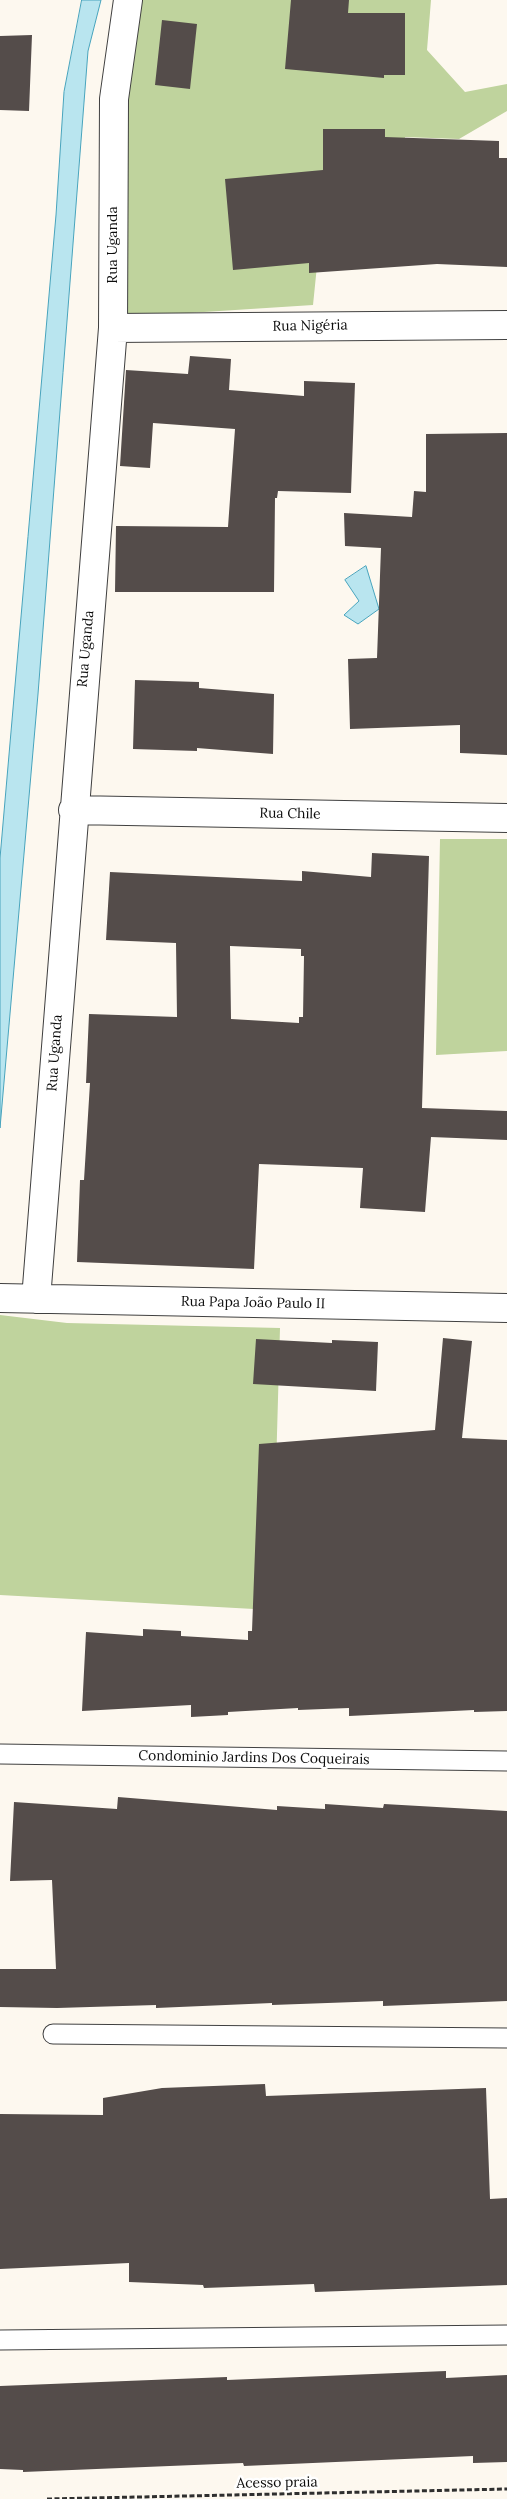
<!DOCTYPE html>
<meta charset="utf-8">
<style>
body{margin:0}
canvas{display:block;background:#fdf8ef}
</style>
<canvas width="507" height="2499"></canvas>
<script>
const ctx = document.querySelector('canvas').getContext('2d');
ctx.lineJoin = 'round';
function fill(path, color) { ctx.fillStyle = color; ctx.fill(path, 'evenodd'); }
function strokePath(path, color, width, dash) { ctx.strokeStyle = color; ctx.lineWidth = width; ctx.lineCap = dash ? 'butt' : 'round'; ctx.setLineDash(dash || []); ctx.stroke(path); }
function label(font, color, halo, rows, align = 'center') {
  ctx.font = font + ' Lora,serif'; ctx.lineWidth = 5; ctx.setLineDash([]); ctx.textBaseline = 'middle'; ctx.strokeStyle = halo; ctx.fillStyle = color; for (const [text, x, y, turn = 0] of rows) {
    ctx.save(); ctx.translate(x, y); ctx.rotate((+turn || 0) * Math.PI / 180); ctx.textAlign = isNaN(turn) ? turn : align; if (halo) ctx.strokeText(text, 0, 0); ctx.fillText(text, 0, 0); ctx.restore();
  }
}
fill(new Path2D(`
 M 140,0 L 431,0 L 427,50 L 465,92 L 507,84 L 507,111 L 459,139 L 405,137 L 402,208 L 323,207 L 313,305 L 126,317 L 124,101 Z
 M 440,839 L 507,839 L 507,1051 L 436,1055 Z
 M 0,1315 L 67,1323 L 280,1328 L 272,1610 L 0,1595 Z`), '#bfd39d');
const water = new Path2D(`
 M 82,0 L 101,0 L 88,51 L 38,694 L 0,1128 L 0,858 L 56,215 L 64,92 Z
 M 366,566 L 379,609 L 358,624 L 344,615 L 359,601 L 345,580 Z`);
fill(water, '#b9e5ef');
strokePath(water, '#48a4bd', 1);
fill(new Path2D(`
 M 291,0 L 349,0 L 348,13 L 405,13 L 405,75 L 384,75 L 384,78 L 285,69 Z
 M 162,20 L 197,24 L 190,89 L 155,85 Z
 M 32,35 L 29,111 L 0,110 L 0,36 Z
 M 323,129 L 385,129 L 385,137 L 499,141 L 499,158 L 507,158 L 507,267 L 437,264 L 309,273 L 309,263 L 233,270 L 225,179 L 323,170 Z
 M 190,356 L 231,359 L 229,390 L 304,396 L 304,381 L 355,383 L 351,493 L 278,491 L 277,498 L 275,498 L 274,592 L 115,592 L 116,526 L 228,527 L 235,429 L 153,423 L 150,468 L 120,466 L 126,370 L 188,374 Z
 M 507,433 L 507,755 L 460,753 L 460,725 L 350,729 L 348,659 L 377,658 L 381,548 L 345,546 L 344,513 L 412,517 L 414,491 L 426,492 L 426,434 Z
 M 135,680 L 199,682 L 199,688 L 274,694 L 273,754 L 197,748 L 197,751 L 133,749 Z
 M 372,853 L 429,856 L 422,1108 L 507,1111 L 507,1140 L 431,1137 L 425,1212 L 360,1208 L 363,1168 L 259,1164 L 254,1269 L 77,1262 L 80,1180 L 84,1180 L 90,1083 L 86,1083 L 89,1014 L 177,1017 L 176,943 L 106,940 L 110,872 L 302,881 L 302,871 L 371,877 ZM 230,946 L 301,949 L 301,956 L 304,956 L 303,1017 L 299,1017 L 299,1023 L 231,1019 Z
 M 443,1338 L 472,1341 L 462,1438 L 507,1440 L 507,1711 L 474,1712 L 474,1710 L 349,1716 L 349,1708 L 298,1710 L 298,1708 L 228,1712 L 228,1715 L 191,1717 L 191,1705 L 82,1711 L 86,1632 L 143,1636 L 143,1629 L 181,1631 L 181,1636 L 248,1640 L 248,1631 L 252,1631 L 259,1444 L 435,1430 Z
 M 256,1339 L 332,1343 L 332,1340 L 378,1342 L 376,1391 L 253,1384 Z
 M 118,1797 L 277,1810 L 277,1806 L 325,1809 L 325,1804 L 383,1808 L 384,1804 L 507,1811 L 507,2001 L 383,2006 L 383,2001 L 272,2005 L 272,2003 L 156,2008 L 156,2005 L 57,2008 L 0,2007 L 0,1969 L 56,1969 L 52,1880 L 10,1881 L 14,1802 L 117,1809 Z
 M 265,2084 L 266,2096 L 486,2088 L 490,2199 L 507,2198 L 507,2285 L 315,2292 L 314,2284 L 204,2288 L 203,2285 L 129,2282 L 129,2263 L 0,2269 L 0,2114 L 103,2115 L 103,2098 L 162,2088 Z
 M 446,2371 L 446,2378 L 507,2375 L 507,2462 L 473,2463 L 473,2456 L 244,2466 L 243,2463 L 23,2472 L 23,2470 L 0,2469 L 0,2386 L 227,2377 L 227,2380 Z`), '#544c4a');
const lane = new Path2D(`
 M 0,1754 L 507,1761
 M 53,2034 L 507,2038
 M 0,2340 L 507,2335`);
const street = new Path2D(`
 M 113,328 L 507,325
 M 73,810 L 507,818
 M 0,1298 L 507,1308
 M 36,1299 L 113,328 L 114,99 L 128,0`);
strokePath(lane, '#404040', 21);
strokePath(street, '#404040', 30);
strokePath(new Path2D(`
 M 47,2499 L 507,2489`), '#2f2f2f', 3, [5, 2.5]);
strokePath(lane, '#fff', 19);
strokePath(street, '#fff', 28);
label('14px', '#0d0d0d', '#fff', [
 ["Rua Uganda",113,245,-90],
 ["Rua Nigéria",310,326,-1],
 ["Rua Uganda",86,649,-85],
 ["Rua Chile",290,814,1],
 ["Rua Uganda",55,1053,-86],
 ["Rua Papa João Paulo II",253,1303,1],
 ["Condominio Jardins Dos Coqueirais",254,1758,1],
 ["Acesso praia",277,2483,-1]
]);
</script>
